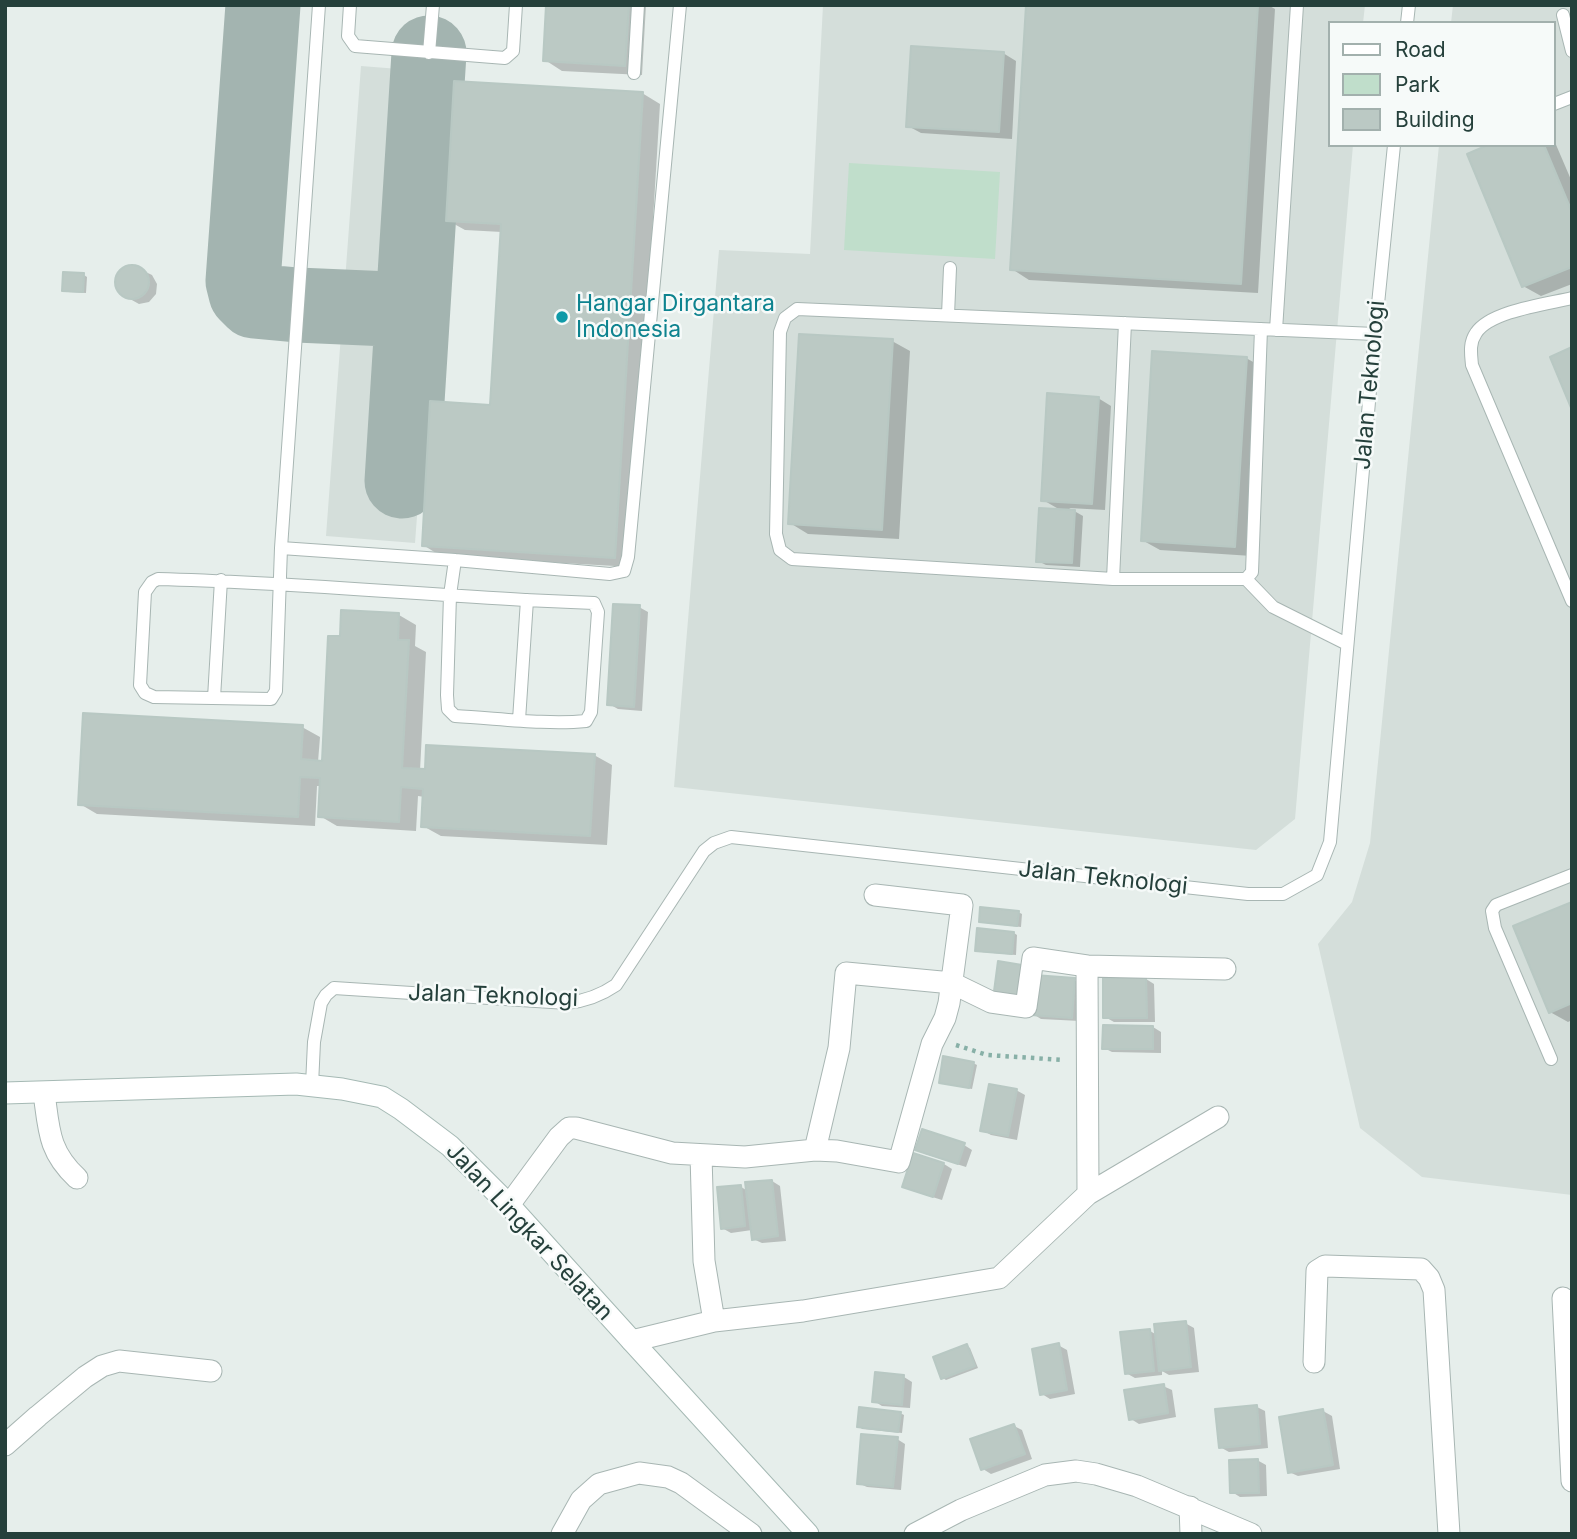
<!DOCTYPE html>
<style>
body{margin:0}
#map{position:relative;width:1577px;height:1539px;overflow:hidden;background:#e6eeeb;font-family:Inter,sans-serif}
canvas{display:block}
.frame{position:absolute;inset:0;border:7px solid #25403b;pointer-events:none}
.legend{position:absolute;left:1328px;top:21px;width:228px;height:126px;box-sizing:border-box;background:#f6faf9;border:2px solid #a2b0ad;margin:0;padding:9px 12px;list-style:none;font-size:21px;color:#25403b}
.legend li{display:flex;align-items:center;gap:14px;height:35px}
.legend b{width:35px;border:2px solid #a2b0ad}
</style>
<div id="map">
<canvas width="1577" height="1539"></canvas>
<div class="frame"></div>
<ul class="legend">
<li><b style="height:9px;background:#fff"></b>Road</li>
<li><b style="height:19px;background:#c0decb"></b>Park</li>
<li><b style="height:19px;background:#bbc9c4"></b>Building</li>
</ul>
</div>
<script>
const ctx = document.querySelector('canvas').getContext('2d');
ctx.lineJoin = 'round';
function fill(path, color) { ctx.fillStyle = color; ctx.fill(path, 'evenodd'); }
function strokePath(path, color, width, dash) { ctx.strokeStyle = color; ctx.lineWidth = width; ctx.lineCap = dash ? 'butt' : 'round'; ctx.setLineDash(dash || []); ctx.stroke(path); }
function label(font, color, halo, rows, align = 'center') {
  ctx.font = font + ' Inter,sans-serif'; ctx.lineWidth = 5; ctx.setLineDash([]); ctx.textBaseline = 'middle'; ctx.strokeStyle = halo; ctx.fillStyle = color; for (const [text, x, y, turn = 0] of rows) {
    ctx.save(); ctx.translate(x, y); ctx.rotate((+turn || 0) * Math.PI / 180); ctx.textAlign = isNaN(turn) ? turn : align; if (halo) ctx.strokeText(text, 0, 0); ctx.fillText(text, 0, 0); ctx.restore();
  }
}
fill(new Path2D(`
 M 823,5 L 1365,5 L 1363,23 L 1330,23 L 1330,145 L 1353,145 L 1295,819 L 1256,850 L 674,787 L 719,250 L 810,254 Z
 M 1453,5 L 1572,5 L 1572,1195 L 1422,1177 L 1360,1128 L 1318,944 L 1352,902 L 1370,843 L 1439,145 L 1554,145 L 1554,23 L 1451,23 Z
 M 361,66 L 450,73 L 415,543 L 326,536 Z`), '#d4deda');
fill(new Path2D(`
 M 849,163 L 1000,172 L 995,259 L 844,250 Z`), '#c0decb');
fill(new Path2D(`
 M 548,5 L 646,5 L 642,75 L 562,71 L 545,60 Z
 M 1028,5 L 1268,5 L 1275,9 L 1258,293 L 1029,280 L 1012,269 Z
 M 1003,53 L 1016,61 L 1012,139 L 921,133 L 908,126 Z
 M 642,93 L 660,104 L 632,567 L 441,556 L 423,545 L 492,407 L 502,232 L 465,230 L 447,220 Z
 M 1554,140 L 1572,182 L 1572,284 L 1541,296 L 1523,286 L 1493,145 L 1554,145 Z
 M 133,266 L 152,275 L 157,284 L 156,294 L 149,302 L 139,304 L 121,294 L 115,285 L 117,275 L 123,268 Z
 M 84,275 L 87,277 L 86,293 L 68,292 L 64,290 Z
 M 892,341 L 910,351 L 899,539 L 808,534 L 790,523 Z
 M 1246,358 L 1264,368 L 1252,556 L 1160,550 L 1142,540 Z
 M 1098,398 L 1111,406 L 1105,510 L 1069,508 L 1083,516 L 1080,567 L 1046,565 L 1038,561 L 1062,511 L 1043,500 Z
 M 639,607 L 648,612 L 642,711 L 618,709 L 609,704 Z
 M 343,612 L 399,615 L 416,625 L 415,646 L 426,652 L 420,771 L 594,755 L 612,765 L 607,845 L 441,836 L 423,826 L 425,797 L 418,796 L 416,831 L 337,826 L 320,816 L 321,786 L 317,786 L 315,826 L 97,814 L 80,804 L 302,727 L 320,737 L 318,762 L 323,762 L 342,638 Z
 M 1572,904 L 1572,1020 L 1568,1022 L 1550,1012 Z
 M 1018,912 L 1022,914 L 1021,927 L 985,923 L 981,921 Z
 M 1014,933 L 1017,935 L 1016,955 L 981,952 L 977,950 Z
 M 1035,977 L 1074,980 L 1082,985 L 1080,1021 L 1041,1019 L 1033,1014 Z
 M 1146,979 L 1154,984 L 1155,1022 L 1114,1022 L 1105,1017 Z
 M 1153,1027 L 1161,1032 L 1161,1053 L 1112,1052 L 1104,1048 Z
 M 973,1063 L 977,1065 L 972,1089 L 944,1084 L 941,1082 Z
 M 1016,1090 L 1025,1095 L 1017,1140 L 991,1135 L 982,1130 Z
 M 964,1145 L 972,1150 L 966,1167 L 925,1154 L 917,1149 Z
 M 914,1155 L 944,1164 L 952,1169 L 942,1200 L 913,1191 L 904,1186 Z
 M 772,1181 L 780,1186 L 786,1241 L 762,1243 L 753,1239 L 752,1230 L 731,1233 L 722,1228 L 741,1187 L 748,1191 Z
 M 1185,1323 L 1194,1328 L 1199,1372 L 1169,1375 L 1162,1371 L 1162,1375 L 1135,1378 L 1126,1373 L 1150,1331 L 1157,1335 Z
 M 1058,1345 L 1067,1350 L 1075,1394 L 1050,1399 L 1042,1394 Z
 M 967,1346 L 970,1348 L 978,1368 L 946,1380 L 943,1378 Z
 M 877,1374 L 904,1377 L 912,1382 L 910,1408 L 882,1406 L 874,1401 Z
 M 1163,1386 L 1172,1390 L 1176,1417 L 1139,1424 L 1131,1419 Z
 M 1257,1407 L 1265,1411 L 1268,1448 L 1229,1452 L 1220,1447 Z
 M 1323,1411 L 1332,1416 L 1340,1469 L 1298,1476 L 1289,1472 Z
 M 900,1413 L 904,1415 L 902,1433 L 862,1429 L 859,1426 Z
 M 1014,1426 L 1022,1430 L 1032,1459 L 991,1474 L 983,1469 Z
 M 897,1439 L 905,1444 L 901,1490 L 867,1487 L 858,1483 Z
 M 1257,1460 L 1266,1465 L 1267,1496 L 1240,1497 L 1232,1492 Z`), '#0003');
strokePath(new Path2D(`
 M 263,5 L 243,281 L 246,293 L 254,301 L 297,305 L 412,310
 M 402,481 L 429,53`), '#a3b4b0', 75);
const building = new Path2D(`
 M 546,5 L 629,5 L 625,66 L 543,61 Z
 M 1026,5 L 1258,5 L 1241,284 L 1010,270 Z
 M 911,46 L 1004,52 L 999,132 L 906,127 Z
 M 454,81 L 643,92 L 615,558 L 422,546 L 430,401 L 490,405 L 501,224 L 446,221 Z
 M 1488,145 L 1544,145 L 1572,212 L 1572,267 L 1522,287 L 1467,154 Z
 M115 282a17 17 0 1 1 34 0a17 17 0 1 1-34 0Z
 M 63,272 L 84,273 L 83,292 L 62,291 Z
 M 799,334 L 893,339 L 882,530 L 788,524 Z
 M 1572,347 L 1572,410 L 1550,357 Z
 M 1152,351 L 1247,357 L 1235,547 L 1141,541 Z
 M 1047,393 L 1099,397 L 1092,504 L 1041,501 Z
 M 1039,508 L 1075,510 L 1072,563 L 1036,562 Z
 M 613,604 L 640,605 L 634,707 L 607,705 Z
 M 341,610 L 399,613 L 398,640 L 409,640 L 402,768 L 425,769 L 426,745 L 595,754 L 590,836 L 421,827 L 423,789 L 401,787 L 399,822 L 318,817 L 320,778 L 300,777 L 298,817 L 78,805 L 83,713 L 303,725 L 301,759 L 322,761 L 328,636 L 340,636 Z
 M 1572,902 L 1572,1003 L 1549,1013 L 1513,926 Z
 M 980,907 L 1019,911 L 1017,926 L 979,922 Z
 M 977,928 L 1014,932 L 1012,954 L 975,951 Z
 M 998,961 L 1028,966 L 1022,1004 L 993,999 Z
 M 1034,975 L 1075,978 L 1072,1018 L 1031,1015 Z
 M 1146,977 L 1147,1018 L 1103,1018 L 1103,978 Z
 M 1103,1025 L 1153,1026 L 1153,1049 L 1102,1049 Z
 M 943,1056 L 974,1062 L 969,1088 L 939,1083 Z
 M 989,1084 L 1017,1089 L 1008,1136 L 980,1131 Z
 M 922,1129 L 965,1143 L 958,1164 L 915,1150 Z
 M 913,1153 L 944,1163 L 933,1197 L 902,1187 Z
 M 772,1180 L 778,1236 L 752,1240 L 745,1182 Z
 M 741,1185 L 745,1226 L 721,1229 L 717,1187 Z
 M 1186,1321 L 1191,1367 L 1159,1371 L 1154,1324 Z
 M 1150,1329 L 1154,1371 L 1125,1374 L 1120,1332 Z
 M 1059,1343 L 1067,1390 L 1040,1395 L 1032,1349 Z
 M 967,1344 L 975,1366 L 941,1379 L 933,1357 Z
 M 875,1372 L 904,1375 L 902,1405 L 872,1402 Z
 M 1164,1384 L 1168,1413 L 1129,1420 L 1124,1390 Z
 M 1257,1405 L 1260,1444 L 1219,1448 L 1215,1409 Z
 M 859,1407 L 901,1412 L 898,1432 L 857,1427 Z
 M 1323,1409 L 1333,1465 L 1288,1473 L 1279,1417 Z
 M 1014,1424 L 1025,1454 L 981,1470 L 970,1439 Z
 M 861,1434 L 898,1437 L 893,1487 L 857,1484 Z
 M 1258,1459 L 1259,1493 L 1230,1493 L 1229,1460 Z`);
fill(building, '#bbc9c4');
strokePath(building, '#b8c8c3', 2);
const lane = new Path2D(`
 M 319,5 L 281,548 L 276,691 L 271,699 L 154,697 L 145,693 L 140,685 L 145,592 L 152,582 L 158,579 C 280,582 402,593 525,600 C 548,601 571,602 594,603 L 598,612 L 591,712 L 586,721 C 546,725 496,718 455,716 L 448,709 L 447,695 L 450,595 L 455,560
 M 350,5 L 348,36 L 355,46 L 505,58 L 513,51 L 516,5
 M 1563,15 L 1572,51
 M 1407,23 L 1409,5
 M 429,53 L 433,5
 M 634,73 L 638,5
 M 1554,104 L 1572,97
 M 1572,298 C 1547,304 1490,311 1476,333 C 1469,343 1471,354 1472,365 L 1572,601
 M 948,315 L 950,268
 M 1261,329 L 1252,572 L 1246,579 L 1113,579 L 792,559 L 780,550 L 776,534 L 780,332 L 785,318 L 797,309 L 1375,334
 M 1276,330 L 1297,5
 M 281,548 L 455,560 L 610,574 L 624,571 L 628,557 L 680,5
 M 1113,579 L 1125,323
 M 1246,579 L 1273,607 L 1347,644
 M 214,698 L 221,580
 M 519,720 L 527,600
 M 1551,1059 L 1495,928 L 1492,911 L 1496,905 L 1572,875
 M 312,1085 L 314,1042 L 321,1003 L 326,995 L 334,988 L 567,1003 C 586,1001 600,996 616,985 L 704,851 L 714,843 L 731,837 L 1248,894 L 1283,894 L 1317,875 L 1330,842 L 1375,334 L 1394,145`);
const street = new Path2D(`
 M 1087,966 L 1225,969
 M 44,1093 C 49,1129 48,1151 77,1178
 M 815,1150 L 839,1048 L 846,973 L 952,983 L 991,1002 L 1026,1007 L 1033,958 L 1087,966 L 1088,1194
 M 509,1205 L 559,1137 L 569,1128 L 576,1128 L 672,1153 L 745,1157 L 815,1150 L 837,1151 L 899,1162 L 932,1044 L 945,1018 L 949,1003 L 962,905 L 875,895
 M 1563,1298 L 1572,1481
 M 714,1321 L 803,1311 L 999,1278 L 1088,1194 L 1218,1117
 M 632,1341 L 714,1321 L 704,1261 L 701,1155
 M 1314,1362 L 1317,1271 L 1325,1266 L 1421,1269 L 1429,1278 L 1434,1290 L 1449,1534
 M 5,1445 L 38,1416 L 85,1377 L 102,1366 L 119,1361 L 211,1371
 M 1190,1507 L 1191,1534
 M 562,1534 L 581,1500 L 599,1484 L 639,1473 L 668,1477 L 681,1483 L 751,1534
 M 915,1534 L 961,1510 L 1045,1475 L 1076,1471 L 1096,1474 L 1137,1486 L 1251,1534`);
const secondary = new Path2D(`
 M 5,1093 L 296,1084 L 342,1089 L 382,1097 L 401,1109 L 450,1146 L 509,1205 L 632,1341 L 808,1534`);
strokePath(lane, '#a8b6b3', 14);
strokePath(street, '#a8b6b3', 23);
strokePath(secondary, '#a5b9b4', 23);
strokePath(new Path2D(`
 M 956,1045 L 987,1055 L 1064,1060`), '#88b0a7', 4.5, [3.5, 5]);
strokePath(lane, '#fff', 12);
strokePath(street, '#fff', 21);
strokePath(secondary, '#fff', 21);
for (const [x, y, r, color] of [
 [562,317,7,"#0f9aa8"]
]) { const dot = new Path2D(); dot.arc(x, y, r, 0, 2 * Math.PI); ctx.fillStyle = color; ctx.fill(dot); strokePath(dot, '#f6faf9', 2.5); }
label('23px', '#0d838f', '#f6faf9', [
 ["Hangar Dirgantara",576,304],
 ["Indonesia",576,330]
], 'left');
label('23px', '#25403b', '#f6faf9', [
 ["Jalan Teknologi",1370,385,-85],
 ["Jalan Teknologi",1103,878,6],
 ["Jalan Teknologi",493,996,2],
 ["Jalan Lingkar Selatan",529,1232,47]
]);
</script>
